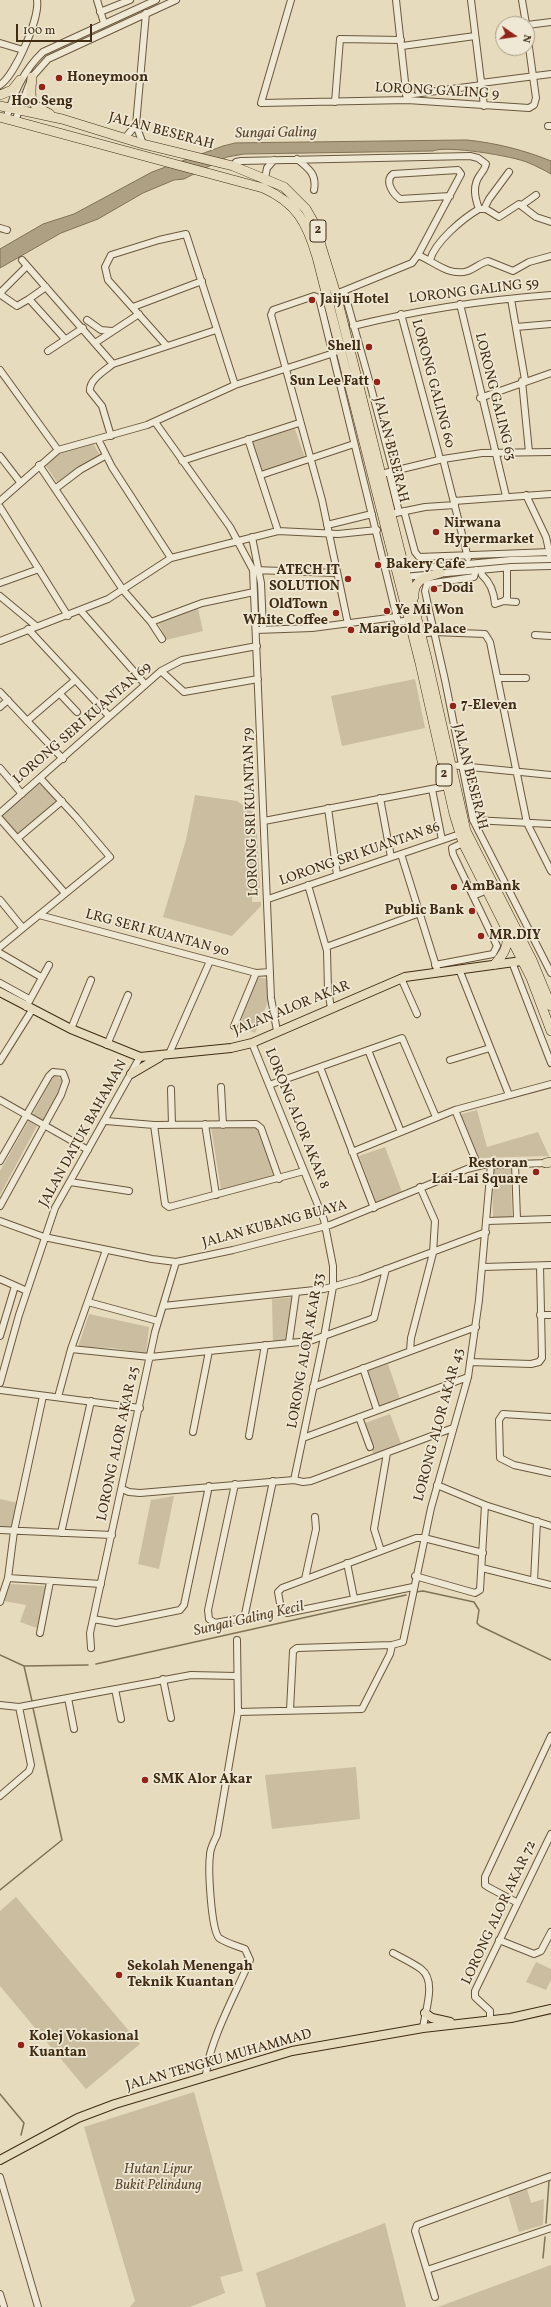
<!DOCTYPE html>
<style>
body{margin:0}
#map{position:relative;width:551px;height:2307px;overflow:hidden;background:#e6dbbd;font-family:Vollkorn,serif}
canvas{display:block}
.north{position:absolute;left:495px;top:16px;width:40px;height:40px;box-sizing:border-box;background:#efe8d4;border:1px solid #a99d87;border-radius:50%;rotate:103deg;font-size:11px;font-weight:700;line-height:16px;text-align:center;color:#402c13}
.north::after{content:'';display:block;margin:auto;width:14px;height:18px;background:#8f2418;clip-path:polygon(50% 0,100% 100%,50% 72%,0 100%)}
.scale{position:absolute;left:16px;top:24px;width:76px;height:18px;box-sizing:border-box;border:2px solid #402c13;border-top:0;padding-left:5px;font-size:12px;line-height:14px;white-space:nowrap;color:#402c13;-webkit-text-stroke:3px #efe8d4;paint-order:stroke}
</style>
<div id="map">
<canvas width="551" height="2307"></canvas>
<div class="north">N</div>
<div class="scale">100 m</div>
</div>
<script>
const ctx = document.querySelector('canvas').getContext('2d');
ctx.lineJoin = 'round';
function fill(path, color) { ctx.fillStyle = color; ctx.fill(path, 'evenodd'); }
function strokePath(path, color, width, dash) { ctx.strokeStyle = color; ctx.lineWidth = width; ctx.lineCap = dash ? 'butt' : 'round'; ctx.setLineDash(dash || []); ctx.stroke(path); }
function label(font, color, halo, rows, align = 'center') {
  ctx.font = font + ' Vollkorn,serif'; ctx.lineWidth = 3.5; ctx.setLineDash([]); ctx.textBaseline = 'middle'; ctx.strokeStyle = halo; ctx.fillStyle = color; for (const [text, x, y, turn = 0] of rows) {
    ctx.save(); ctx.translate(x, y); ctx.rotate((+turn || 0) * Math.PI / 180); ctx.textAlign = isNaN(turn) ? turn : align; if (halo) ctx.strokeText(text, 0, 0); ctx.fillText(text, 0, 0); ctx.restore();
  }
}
fill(new Path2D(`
 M 295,429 L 305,458 L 262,471 L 251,441 Z
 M 93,443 L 100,455 L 57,482 L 46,466 L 62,450 Z
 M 198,609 L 203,631 L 166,640 L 158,622 Z
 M 415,679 L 425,728 L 342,746 L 331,696 Z
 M 41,782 L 59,801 L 18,836 L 0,816 Z
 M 195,795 L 237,801 L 256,814 L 260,888 L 252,888 L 252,902 L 261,902 L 261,906 L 232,936 L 163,917 L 186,840 Z
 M 257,977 L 267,979 L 268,1002 L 255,1033 L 239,1026 Z
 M 54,1075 L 63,1080 L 46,1122 L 32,1115 Z
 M 477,1110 L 487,1147 L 538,1132 L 549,1156 L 476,1158 L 458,1115 Z
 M 29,1120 L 37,1126 L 0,1195 L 0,1171 Z
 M 258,1125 L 277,1175 L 221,1190 L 211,1127 Z
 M 385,1147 L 402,1192 L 376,1202 L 359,1156 Z
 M 492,1168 L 511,1168 L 512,1217 L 493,1217 Z
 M 296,1297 L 289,1342 L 273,1344 L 272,1299 Z
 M 89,1314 L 149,1327 L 146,1354 L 113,1348 L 78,1347 Z
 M 388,1364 L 400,1399 L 372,1408 L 361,1373 Z
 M 390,1414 L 402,1446 L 374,1456 L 362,1424 Z
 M 174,1496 L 159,1569 L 138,1564 L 151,1500 Z
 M 0,1499 L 18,1503 L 13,1528 L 0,1528 Z
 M 10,1584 L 47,1586 L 37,1628 L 20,1622 L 26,1605 L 4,1601 Z
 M 356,1767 L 360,1819 L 272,1829 L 265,1775 Z
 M 16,1897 L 140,2044 L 86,2089 L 0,1986 L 0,1911 Z
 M 536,1962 L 551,1969 L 551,1980 L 546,1990 L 526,1982 Z
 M 194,2092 L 243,2271 L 220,2277 L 225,2293 L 190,2307 L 130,2307 L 135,2301 L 84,2127 Z
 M 527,2189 L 531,2203 L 544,2199 L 543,2225 L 519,2232 L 508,2195 Z
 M 385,2223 L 406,2307 L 266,2307 L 256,2273 Z
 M 551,2265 L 551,2307 L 438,2307 Z`), '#cabda0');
const water = new Path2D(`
 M 467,140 C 496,143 524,150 551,161 L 551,174 C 544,170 536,166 529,163 C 514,156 445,145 433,151 L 244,154 L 227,157 L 184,179 L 174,180 L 143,193 L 98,219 L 61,233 L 0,268 L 0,249 L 43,224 L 74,214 L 152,172 L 223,146 L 235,143 Z`);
fill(water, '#aea083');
strokePath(water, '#827256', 1);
strokePath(new Path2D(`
 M 415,1592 L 423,1591 L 474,1602 L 479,1610 L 477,1623 L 480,1626 L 551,1660
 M 0,1655 L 24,1666 L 88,1665
 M 96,1664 L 406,1595
 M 24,1666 L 32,1701
 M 0,1890 L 62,1840 L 33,1708
 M 0,2094 L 24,2123 L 21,2135
 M 546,2223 L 549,2181
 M 543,2258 L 545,2237
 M 0,2304 L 1,2307`), '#827256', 1.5);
const minor = new Path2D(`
 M 97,0 L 104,23
 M 291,0 L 261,103 L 407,100 L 529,108 L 534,105 L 536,98 L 527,33
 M 396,0 L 407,100
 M 471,0 L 484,106
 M 522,0 L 526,24
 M 100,12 L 130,0
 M 527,25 L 551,22
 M 0,43 L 23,50
 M 402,46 L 475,36
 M 481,83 L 551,74
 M 0,85 C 15,75 40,18 37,0
 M 406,95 L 482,85
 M 335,102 L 340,39 L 401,40
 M 6,119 C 14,93 23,71 43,52 L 156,0
 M 15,121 L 32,77 L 48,59 L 176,0
 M 548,126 L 551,126
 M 125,138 L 136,125
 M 143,144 L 136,125 L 146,13
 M 297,159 C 309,169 317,174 314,190
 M 233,166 L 236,162 L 241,161 L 470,156 L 478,158 L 486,164 C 485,169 483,171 480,175 C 472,186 475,198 479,209
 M 265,178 L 267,168 L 274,160
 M 522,205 L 536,195
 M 484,209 L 489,199 L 509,172
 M 0,228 L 7,230
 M 418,255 C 435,262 449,277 468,271 C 475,268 481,263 488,261 L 513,271 L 529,262 L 551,256
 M 22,260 L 113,364
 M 430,260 C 435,242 462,219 479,209 L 486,209 L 499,217 L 519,204 L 536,217 L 551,222
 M 27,266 L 2,291 L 1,295 L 17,306 L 29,299
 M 46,287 L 29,299 L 65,339
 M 344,291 L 369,380
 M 336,294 L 412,263 L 418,255 L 461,174 L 458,170 L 393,174 C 384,181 393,194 400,199 L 450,196
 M 511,299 L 525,380
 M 460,304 L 506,496
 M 133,307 L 202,281
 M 401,314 L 440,459
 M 87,320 L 101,330 L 112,331
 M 353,326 C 418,310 484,300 551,295
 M 516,327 L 551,324
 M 95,343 L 139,314
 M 166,345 L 108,280 L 105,267 L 111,255 L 159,240 L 186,234 L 235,385
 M 48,351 L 83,328
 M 0,370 L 58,450
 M 522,381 L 529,452
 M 358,383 L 369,380 L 393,471
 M 480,398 L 551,373
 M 155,422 L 230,527 L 253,570 L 271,998 L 277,1031
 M 111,436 L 102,406 L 90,391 C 89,380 104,371 113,364 L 216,330
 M 98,439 L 112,467 L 171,558
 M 248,439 L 278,531
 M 0,456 L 20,482
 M 443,459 L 468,558
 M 182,461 L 299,423
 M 39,465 L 123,590 L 151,622 L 162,639
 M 389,472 L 399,512
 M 381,474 L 443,459 L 482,453 L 551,452
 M 261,475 L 354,444
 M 55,489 L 80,470 L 105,456
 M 526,495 L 546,537 L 550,555
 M 0,501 L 58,450 L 147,425 L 235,385 L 334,353
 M 454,501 L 551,494
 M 0,507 L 68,616
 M 404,511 L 415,552 L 419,557 L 551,552
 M 391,514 L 425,507 L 455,505
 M 327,525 L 372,514
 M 252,537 L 261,583 L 263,629
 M 255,570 L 336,573
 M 402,570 L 511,560 L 551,559
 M 476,570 L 474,577 L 427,584 L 425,591 L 429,610 L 445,680 L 473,820 L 551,973
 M 481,570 L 482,575 C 491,583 494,592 495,604 L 504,601 L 516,602
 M 404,577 L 511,567 L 551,566
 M 0,583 L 39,569
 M 0,596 L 36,626
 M 504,601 L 507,598 L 507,568
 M 81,611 L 144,683
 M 151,622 L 202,603 L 254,592
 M 348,624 L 322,500 L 271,315 L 273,310 L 314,296 L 319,298 L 398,622 L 410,620
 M 28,629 L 109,716
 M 256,630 L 312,628 L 396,617
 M 421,634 L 434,632 L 485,634 L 490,642 L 527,823 L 551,871
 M 535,635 L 551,636
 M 0,641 L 108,599 L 171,558 L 278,531 L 338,534 L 377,530
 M 161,671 L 184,692 L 258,679
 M 499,678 L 526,678
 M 0,692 L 63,759
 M 60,694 L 77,712
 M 0,707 L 8,700
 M 27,721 L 74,681
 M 450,765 L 551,775
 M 0,768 L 22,794
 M 432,789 L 442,840
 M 380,798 L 391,857
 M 328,808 L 337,875
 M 0,813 L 161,671 L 182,660 L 257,646
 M 0,819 L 64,892
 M 473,820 L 551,824
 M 264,821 L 447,786
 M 18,838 L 62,801
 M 401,854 L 437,969
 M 308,885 L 327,951 L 328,990 L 331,1008
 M 473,896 L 487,890
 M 268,899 L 460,834
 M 0,900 L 22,927
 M 39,915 L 256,973 L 270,972
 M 0,947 L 110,857 L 76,817 L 40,778
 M 326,947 L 420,913
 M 0,953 L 41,977
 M 512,962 L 551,1063
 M 435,965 L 493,954 L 497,946 L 453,854 L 452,848 L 463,843
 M 459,969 L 509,1095
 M 401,978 L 417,1014
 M 0,983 L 29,999
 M 26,1007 L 49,965
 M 234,1026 L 256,973
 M 71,1029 L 91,980
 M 252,1043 L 324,1220 L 333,1266 L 333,1287 L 324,1337 L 294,1480
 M 107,1045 L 128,995
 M 368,1050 L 401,1132
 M 169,1054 L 210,961
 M 450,1060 L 490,1048
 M 0,1061 L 32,1010
 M 320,1067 L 374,1208
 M 269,1085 L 402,1038 L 436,1117
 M 221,1087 L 223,1125
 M 171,1089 L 172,1125
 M 0,1100 L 88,1150
 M 455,1110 L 478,1166
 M 106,1121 L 154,1125 L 256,1124 L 261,1128 L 279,1179
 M 205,1124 L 216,1195
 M 154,1125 L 165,1204 L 169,1207 L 304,1171
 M 352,1152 L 455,1110 L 551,1084
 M 0,1161 L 49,1076 L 53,1072 L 63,1073 L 66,1081 L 61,1095 L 0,1206
 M 515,1164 L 517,1219
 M 70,1182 L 129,1191
 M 0,1221 L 44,1237 L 152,1259 L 176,1262 L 233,1250 L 330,1225 L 467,1169 L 483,1165 L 549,1163
 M 487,1221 L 551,1219
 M 483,1267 L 551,1265
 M 0,1279 L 27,1291
 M 88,1302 L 158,1321
 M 163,1306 L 324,1289 L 360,1279 L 486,1232
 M 540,1315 L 551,1315
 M 0,1336 L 15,1286
 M 289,1342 L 296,1293
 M 71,1349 L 150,1357 L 209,1351 L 310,1341 L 374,1318 L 386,1269
 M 410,1351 L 411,1338 L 433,1253 L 435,1221 L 420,1187
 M 470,1362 L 531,1364 L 539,1362 L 542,1358 L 540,1266
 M 363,1368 L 377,1410
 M 0,1383 L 19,1315 L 55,1208 L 140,1057
 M 313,1387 L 476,1327
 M 0,1390 L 140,1408
 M 43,1396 L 14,1531 L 8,1578 L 101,1584
 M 58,1397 L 71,1349 L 106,1250
 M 359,1417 L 370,1447
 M 551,1417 L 503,1414 L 499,1420 L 500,1458 L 514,1465 L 551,1473
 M 193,1432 L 209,1351
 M 249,1436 L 265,1345
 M 303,1438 L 468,1377
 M 235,1484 L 208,1610 L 209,1619 L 215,1623 L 243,1618 L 245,1614 L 273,1481
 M 437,1485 L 485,1505 L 551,1526
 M 122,1489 L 129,1492 L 140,1493 L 294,1480 L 303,1482 L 311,1481 L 453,1428
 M 0,1530 L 112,1535
 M 61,1533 L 91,1401
 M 381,1551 L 374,1529 L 387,1453
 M 347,1563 L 354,1598
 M 482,1568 L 551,1585
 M 415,1576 L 475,1593 L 480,1590 L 485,1505
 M 305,1579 L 316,1529 L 315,1517
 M 534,1581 L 537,1521
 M 413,1587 L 287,1613 L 281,1609 L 278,1592 L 282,1588 L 416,1538 L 424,1538 L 483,1553
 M 0,1602 L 8,1578
 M 93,1619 L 116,1623 L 180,1610 L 184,1605 L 209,1486
 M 40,1633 L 50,1582
 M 91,1648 L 90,1633 L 155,1332 L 176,1262
 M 163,1679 L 171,1718
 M 115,1689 L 121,1719
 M 68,1698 L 74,1729
 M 0,1705 L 19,1707 L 191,1675 L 236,1676
 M 290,1710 L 293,1651 L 297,1648 L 392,1645 L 403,1642 L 431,1508 L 468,1377 L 479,1300 L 491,1165
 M 238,1712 L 362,1709 L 390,1654 L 392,1645
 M 0,1796 L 29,1771 L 31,1765 L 19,1707
 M 516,1902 L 488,1887 L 485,1885 L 485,1877 L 551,1736
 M 499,1940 L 534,1954 L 541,1951 L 551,1932
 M 393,1953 C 402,1958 413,1963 421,1969 C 437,1981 425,2011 423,2028
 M 490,2020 L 490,2011 L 475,1997 L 475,1991 L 551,1834
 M 206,2077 C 207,2045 237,1991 250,1960 L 245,1949 C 237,1946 226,1943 219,1938 C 211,1929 208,1869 210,1855 C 210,1848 214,1842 217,1835 L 238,1712 L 237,1640
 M 0,2177 L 38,2307
 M 427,2270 L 551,2228
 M 0,2294 L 4,2307
 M 435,2297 L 415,2231 L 417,2225 L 551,2176`);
const major = new Path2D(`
 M 0,992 L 71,1029 L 140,1057 L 231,1048 L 252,1043 L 405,977 L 529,960
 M 131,1074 L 160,1057
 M 425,2013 L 432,2018 L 450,2022
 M 0,2160 L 78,2118 L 115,2104 L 292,2051 L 423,2028 L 511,2018 L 551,2009`);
const highway = new Path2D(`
 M 32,77 C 30,99 28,104 50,114
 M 0,95 L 12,90 L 20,80
 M 0,106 L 62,119 L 143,144 L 233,166 L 284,187 L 306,209 L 314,223 L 336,294 L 427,659 L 466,831 L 532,960 L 551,1006
 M 0,117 L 263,188 C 297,203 307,223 317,257 L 420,663 L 454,814 L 463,843 L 531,978 L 551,1031
 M 414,597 C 413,579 426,577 440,573
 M 495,964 C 503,955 510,945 506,933
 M 546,1163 L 551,1162`);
strokePath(minor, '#6a583e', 8);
strokePath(major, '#402c13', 10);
strokePath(highway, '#402c13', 10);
strokePath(minor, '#efe8d4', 6);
strokePath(major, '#e6dbbd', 8);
strokePath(highway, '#e6dbbd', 9);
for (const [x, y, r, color] of [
 [59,78,4,"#8f2418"],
 [42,87,4,"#8f2418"],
 [312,300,4,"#8f2418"],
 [369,347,4,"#8f2418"],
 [377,382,4,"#8f2418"],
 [436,532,4,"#8f2418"],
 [378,565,4,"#8f2418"],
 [348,579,4,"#8f2418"],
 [434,589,4,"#8f2418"],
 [387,611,4,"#8f2418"],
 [336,613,4,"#8f2418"],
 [351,630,4,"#8f2418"],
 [453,706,4,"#8f2418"],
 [454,887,4,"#8f2418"],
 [472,911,4,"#8f2418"],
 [481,936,4,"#8f2418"],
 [536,1172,4,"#8f2418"],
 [145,1780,4,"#8f2418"],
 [119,1975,4,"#8f2418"],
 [21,2045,4,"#8f2418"]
]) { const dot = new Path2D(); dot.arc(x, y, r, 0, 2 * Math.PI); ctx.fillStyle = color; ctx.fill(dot); strokePath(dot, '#efe8d4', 1.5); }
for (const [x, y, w] of [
 [318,231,16],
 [444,775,16]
]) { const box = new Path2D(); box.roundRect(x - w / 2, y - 11, w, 22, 3); ctx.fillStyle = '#efe8d4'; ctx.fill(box); strokePath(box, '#402c13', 1); }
label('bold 13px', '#402c13', null, [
 ["2",318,231],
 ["2",444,775]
]);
label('bold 14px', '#402c13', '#efe8d4', [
 ["Honeymoon",67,78],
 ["Hoo Seng",42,102,"center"],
 ["Jaiju Hotel",320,300],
 ["Shell",361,347,"right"],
 ["Sun Lee Fatt",369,382,"right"],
 ["Nirwana",444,524],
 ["Hypermarket",444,540],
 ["Bakery Cafe",386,565],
 ["ATECH IT",340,571,"right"],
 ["SOLUTION",340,587,"right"],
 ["Dodi",442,589],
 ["OldTown",328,605,"right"],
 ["White Coffee",328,621,"right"],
 ["Ye Mi Won",395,611],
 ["Marigold Palace",359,630],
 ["7-Eleven",461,706],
 ["AmBank",462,887],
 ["Public Bank",464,911,"right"],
 ["MR.DIY",489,936],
 ["Restoran",528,1164,"right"],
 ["Lai-Lai Square",528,1180,"right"],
 ["SMK Alor Akar",153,1780],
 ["Sekolah Menengah",127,1967],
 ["Teknik Kuantan",127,1983],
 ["Kolej Vokasional",29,2037],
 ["Kuantan",29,2053]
], 'left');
label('14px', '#402c13', '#efe8d4', [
 ["LORONG GALING 9",437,92,3],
 ["JALAN BESERAH",161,132,15],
 ["LORONG GALING 59",474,292,-7],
 ["LORONG GALING 60",432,384,75],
 ["LORONG GALING 63",494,397,76],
 ["JALAN BESERAH",390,450,76],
 ["LORONG SERI KUANTAN 69",83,724,-41],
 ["JALAN BESERAH",469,777,76],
 ["LORONG SRI KUANTAN 79",252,812,-92],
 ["LORONG SRI KUANTAN 86",360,855,-19],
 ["LRG SERI KUANTAN 90",157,934,15],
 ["JALAN ALOR AKAR",292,1009,-22],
 ["LORONG ALOR AKAR 8",296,1119,68],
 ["JALAN DATUK BAHAMAN",84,1134,-61],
 ["JALAN KUBANG BUAYA",275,1225,-15],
 ["LORONG ALOR AKAR 33",307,1351,-80],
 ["LORONG ALOR AKAR 43",440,1425,-75],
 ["LORONG ALOR AKAR 25",119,1444,-78],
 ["LORONG ALOR AKAR 72",500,1913,-65],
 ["JALAN TENGKU MUHAMMAD",219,2061,-16]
]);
label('italic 14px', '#5c492f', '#efe8d4', [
 ["Hutan Lipur",158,2170],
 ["Bukit Pelindung",158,2186]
]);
label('italic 15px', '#5c492f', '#efe8d4', [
 ["Sungai Galing",276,134,-1],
 ["Sungai Galing Kecil",249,1620,-13]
]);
</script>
